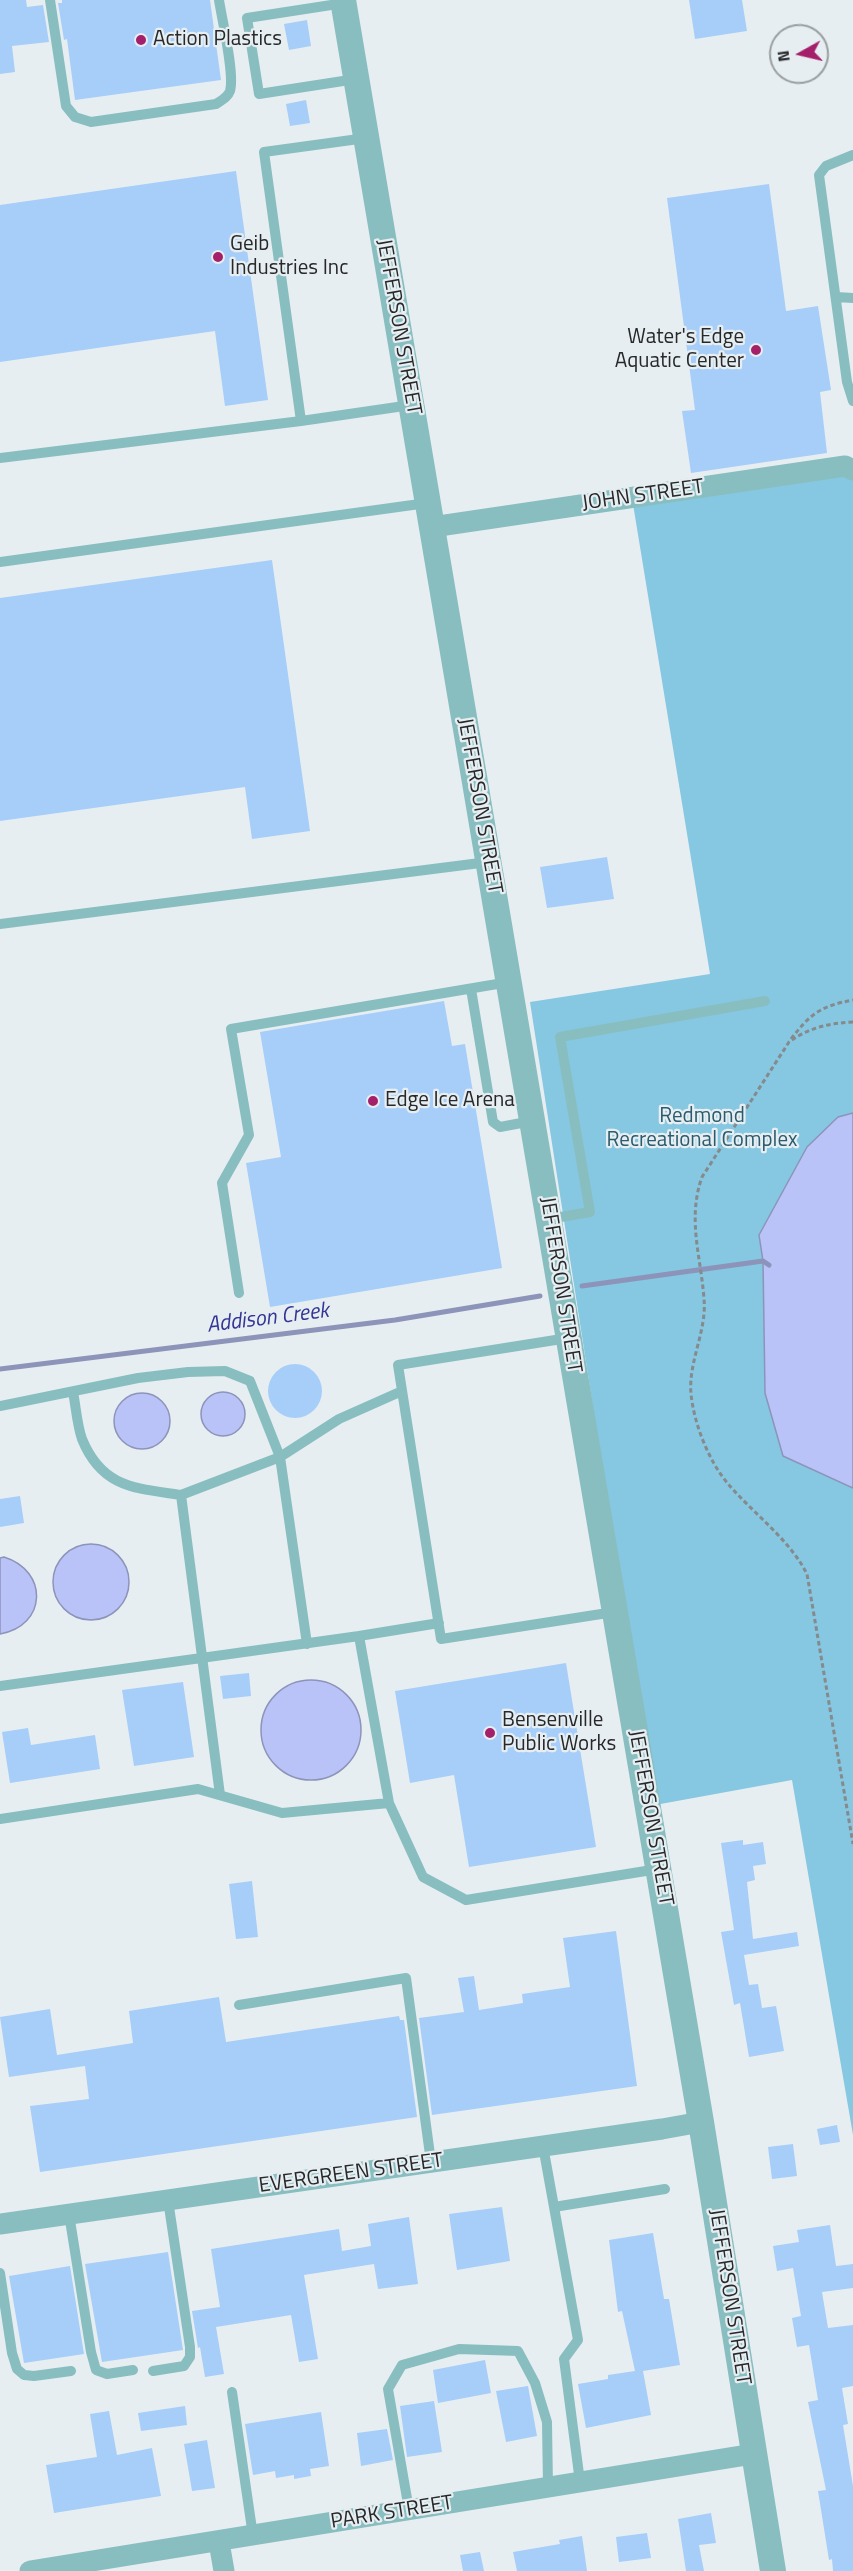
<!DOCTYPE html>
<style>
body{margin:0}
#map{position:relative;width:853px;height:2571px;overflow:hidden;background:#e7eef1;font-family:"Titillium Web",sans-serif}
canvas{display:block}
.north{position:absolute;left:769px;top:24px;width:60px;height:60px;box-sizing:border-box;background:#e7eef1;border:2px solid #9a9fa1;border-radius:50%;rotate:262deg;font-size:16px;font-weight:700;line-height:24px;text-align:center;color:#26282a}
.north::after{content:'';display:block;margin:auto;width:21px;height:27px;background:#a5206b;clip-path:polygon(50% 0,100% 100%,50% 72%,0 100%)}
</style>
<div id="map">
<canvas width="853" height="2571"></canvas>
<div class="north">N</div>
</div>
<script>
const ctx = document.querySelector('canvas').getContext('2d');
ctx.lineJoin = 'round';
function fill(path, color) { ctx.fillStyle = color; ctx.fill(path, 'evenodd'); }
function strokePath(path, color, width, dash) { ctx.strokeStyle = color; ctx.lineWidth = width; ctx.lineCap = dash ? 'butt' : 'round'; ctx.setLineDash(dash || []); ctx.stroke(path); }
function label(font, color, halo, rows, align = 'center') {
  ctx.font = font + ' "Titillium Web",sans-serif'; ctx.lineWidth = 4.5; ctx.setLineDash([]); ctx.textBaseline = 'middle'; ctx.strokeStyle = halo; ctx.fillStyle = color; for (const [text, x, y, turn = 0] of rows) {
    ctx.save(); ctx.translate(x, y); ctx.rotate((+turn || 0) * Math.PI / 180); ctx.textAlign = isNaN(turn) ? turn : align; if (halo) ctx.strokeText(text, 0, 0); ctx.fillText(text, 0, 0); ctx.restore();
  }
}
fill(new Path2D(`
 M 853,472 L 853,2135 L 792,1780 L 655,1805 L 530,1002 L 710,974 L 633,504 Z`), '#86c7e1');
const water = new Path2D(`
 M 853,1113 L 853,1488 L 783,1456 L 765,1393 L 763,1261 L 759,1235 L 807,1147 L 838,1117 Z
 M201 1414a22 22 0 1 1 44 0a22 22 0 1 1-44 0Z
 M114 1421a28 28 0 1 1 56 0a28 28 0 1 1-56 0Z
 M53 1582a38 38 0 1 1 76 0a38 38 0 1 1-76 0Z
 M 4,1557 C 49,1571 47,1626 0,1634 L 0,1558 Z
 M261 1730a50 50 0 1 1 100 0a50 50 0 1 1-100 0Z`);
fill(water, '#b9c3f7');
strokePath(water, '#8d94ba', 1.5);
strokePath(new Path2D(`
 M 582,1286 L 763,1261 L 769,1265
 M 0,1369 L 395,1320 L 540,1296`), '#8d94ba', 5);
fill(new Path2D(`
 M 0,0 L 26,0 L 27,7 L 43,5 L 49,42 L 12,46 L 15,72 L 0,74 Z
 M 62,0 L 210,0 L 221,80 L 75,100 L 67,39 L 64,40 L 58,3 L 62,3 Z
 M 689,0 L 742,0 L 747,31 L 695,39 Z
 M 307,20 L 311,46 L 289,50 L 284,24 Z
 M 306,100 L 310,123 L 290,126 L 286,104 Z
 M 236,171 L 268,400 L 225,406 L 215,331 L 0,362 L 0,205 Z
 M 769,184 L 786,311 L 818,306 L 831,390 L 820,392 L 827,453 L 691,473 L 682,411 L 695,410 L 667,198 Z
 M 272,560 L 310,831 L 252,839 L 245,787 L 0,821 L 0,598 Z
 M 607,857 L 614,899 L 547,908 L 540,867 Z
 M 444,1001 L 452,1046 L 465,1044 L 502,1268 L 270,1307 L 246,1163 L 281,1157 L 260,1032 Z
 M268 1391a27 27 0 1 1 54 0a27 27 0 1 1-54 0Z
 M 20,1496 L 24,1523 L 0,1527 L 0,1499 Z
 M 566,1663 L 596,1847 L 469,1867 L 454,1775 L 410,1783 L 395,1691 Z
 M 249,1673 L 251,1696 L 223,1699 L 220,1676 Z
 M 183,1682 L 194,1757 L 134,1766 L 122,1690 Z
 M 28,1728 L 31,1745 L 95,1735 L 100,1769 L 10,1783 L 2,1732 Z
 M 743,1840 L 743,1845 L 763,1842 L 766,1864 L 753,1866 L 755,1880 L 747,1882 L 753,1939 L 797,1932 L 799,1946 L 744,1955 L 749,1985 L 758,1984 L 762,2008 L 776,2006 L 784,2051 L 749,2057 L 740,2003 L 734,2005 L 721,1932 L 734,1930 L 721,1843 Z
 M 252,1881 L 258,1937 L 236,1939 L 229,1884 Z
 M 616,1931 L 637,2086 L 432,2115 L 419,2018 L 464,2012 L 458,1978 L 474,1976 L 479,2010 L 523,2003 L 522,1994 L 570,1987 L 563,1938 Z
 M 219,1997 L 226,2042 L 399,2016 L 400,2020 L 404,2020 L 417,2117 L 40,2172 L 30,2106 L 89,2099 L 85,2066 L 9,2077 L 0,2017 L 50,2009 L 57,2055 L 133,2043 L 129,2011 Z
 M 837,2125 L 840,2142 L 820,2145 L 817,2129 Z
 M 793,2144 L 797,2176 L 772,2179 L 768,2147 Z
 M 502,2207 L 510,2261 L 457,2270 L 449,2214 Z
 M 409,2217 L 418,2284 L 378,2289 L 374,2264 L 304,2275 L 318,2359 L 299,2362 L 291,2315 L 216,2327 L 224,2374 L 205,2377 L 200,2347 L 198,2348 L 192,2311 L 220,2307 L 211,2249 L 339,2229 L 342,2251 L 371,2246 L 368,2224 Z
 M 830,2225 L 836,2266 L 853,2264 L 853,2288 L 822,2292 L 828,2328 L 853,2325 L 853,2386 L 842,2388 L 848,2424 L 843,2425 L 853,2486 L 853,2571 L 833,2571 L 832,2559 L 829,2560 L 818,2491 L 826,2490 L 808,2402 L 818,2400 L 809,2345 L 797,2347 L 792,2318 L 801,2316 L 793,2268 L 777,2271 L 773,2246 L 799,2242 L 797,2230 Z
 M 653,2233 L 664,2299 L 669,2299 L 680,2365 L 643,2371 L 651,2415 L 586,2428 L 578,2384 L 608,2379 L 608,2375 L 635,2371 L 622,2311 L 618,2312 L 609,2240 Z
 M 168,2252 L 183,2350 L 102,2362 L 85,2264 Z
 M 70,2266 L 84,2354 L 24,2363 L 9,2276 Z
 M 485,2360 L 491,2393 L 438,2403 L 433,2370 Z
 M 528,2386 L 537,2436 L 506,2442 L 496,2391 Z
 M 434,2401 L 442,2452 L 407,2457 L 400,2406 Z
 M 185,2406 L 187,2425 L 141,2431 L 138,2413 Z
 M 109,2411 L 117,2455 L 152,2448 L 161,2496 L 54,2513 L 46,2465 L 97,2457 L 90,2414 Z
 M 321,2412 L 329,2466 L 310,2469 L 311,2476 L 294,2479 L 294,2475 L 276,2478 L 275,2471 L 253,2475 L 245,2424 Z
 M 387,2429 L 393,2460 L 361,2466 L 357,2433 Z
 M 207,2440 L 215,2488 L 192,2491 L 184,2444 Z
 M 711,2513 L 716,2543 L 699,2545 L 704,2571 L 686,2571 L 678,2519 Z
 M 647,2533 L 651,2558 L 619,2562 L 616,2537 Z
 M 582,2536 L 587,2571 L 517,2571 L 513,2552 L 560,2544 L 559,2540 Z
 M 480,2552 L 484,2571 L 463,2571 L 460,2555 Z`), '#a6cef9');
strokePath(new Path2D(`
 M 853,1022 C 829,1023 808,1028 789,1042 L 702,1177 C 687,1219 701,1257 704,1299 C 707,1331 688,1362 691,1394 C 694,1424 709,1462 729,1485 C 755,1515 789,1539 807,1574 L 853,1844
 M 791,1039 C 811,1013 821,1006 853,1000`), '#858a8c', 3, [4.5, 3]);
strokePath(new Path2D(`
 M 50,0 L 66,106 L 75,117 L 91,122 L 216,104 C 222,100 228,97 230,91 C 235,74 222,20 219,0
 M 344,3 L 247,18 L 259,94 L 356,79
 M 366,138 L 264,152 L 301,421 L 411,405
 M 853,155 L 826,166 L 819,175 L 847,382 L 853,401
 M 837,297 L 853,298
 M 0,458 L 301,421
 M 0,562 L 427,503
 M 0,924 L 488,862
 M 471,989 L 493,1122 L 500,1127 L 532,1121
 M 549,1219 L 590,1212 L 560,1037 L 765,1001
 M 239,1293 L 222,1183 L 249,1135 L 231,1029 L 509,982
 M 568,1338 L 398,1365 L 441,1639 L 614,1612
 M 73,1392 C 76,1407 77,1425 82,1439 C 102,1488 135,1488 181,1495
 M 0,1406 L 138,1378 L 188,1372 L 225,1371 L 250,1381 L 280,1457 L 307,1644
 M 439,1623 L 359,1636 L 389,1803 L 423,1877 L 466,1900 L 658,1869
 M 0,1686 L 359,1636
 M 220,1795 L 181,1495 L 280,1457 L 339,1419 L 402,1391
 M 0,1819 L 198,1789 L 282,1813 L 389,1803
 M 239,2005 L 406,1978 L 431,2162
 M 543,2146 L 578,2340 L 564,2359 L 580,2482
 M 554,2207 L 665,2189
 M 69,2214 L 91,2352 L 96,2370 L 107,2374 L 133,2370
 M 0,2273 L 12,2353 L 17,2369 L 24,2375 L 34,2376 L 71,2371
 M 153,2371 L 184,2366 L 190,2357 L 190,2347 L 168,2200
 M 232,2392 L 253,2536
 M 409,2510 L 388,2389 L 402,2365 L 459,2349 L 518,2351 L 535,2383 L 547,2422 L 548,2487`), '#89bec0', 10);
strokePath(new Path2D(`
 M 432,527 L 845,466 L 853,470
 M 0,2224 L 662,2129 L 701,2122
 M 219,2542 L 224,2571
 M 30,2571 L 753,2454`), '#89bec0', 21);
strokePath(new Path2D(`
 M 343,0 L 701,2122 L 773,2571`), '#89bec0', 26);
for (const [x, y, r, color] of [
 [141,40,6,"#a5206b"],
 [218,257,6,"#a5206b"],
 [756,350,6,"#a5206b"],
 [373,1101,6,"#a5206b"],
 [490,1733,6,"#a5206b"]
]) { const dot = new Path2D(); dot.arc(x, y, r, 0, 2 * Math.PI); ctx.fillStyle = color; ctx.fill(dot); strokePath(dot, '#e7eef1', 2); }
label('21px', '#26282a', '#e7eef1', [
 ["Action Plastics",153,40],
 ["Geib",230,245],
 ["Industries Inc",230,269],
 ["Water's Edge",744,338,"right"],
 ["Aquatic Center",744,362,"right"],
 ["Edge Ice Arena",385,1101],
 ["Bensenville",502,1721],
 ["Public Works",502,1745]
], 'left');
label('21px', '#26282a', '#e7eef1', [
 ["JEFFERSON STREET",398,327,80],
 ["JOHN STREET",643,496,-8],
 ["JEFFERSON STREET",479,806,80],
 ["JEFFERSON STREET",560,1285,81],
 ["JEFFERSON STREET",650,1818,80],
 ["EVERGREEN STREET",351,2174,-8],
 ["JEFFERSON STREET",729,2297,81],
 ["PARK STREET",392,2513,-9]
]);
label('21px', '#2a5b6e', '#e7eef1', [
 ["Redmond",702,1117],
 ["Recreational Complex",702,1141]
]);
label('italic 22px', '#343695', '#e7eef1', [
 ["Addison Creek",268,1319,-7]
]);
</script>
